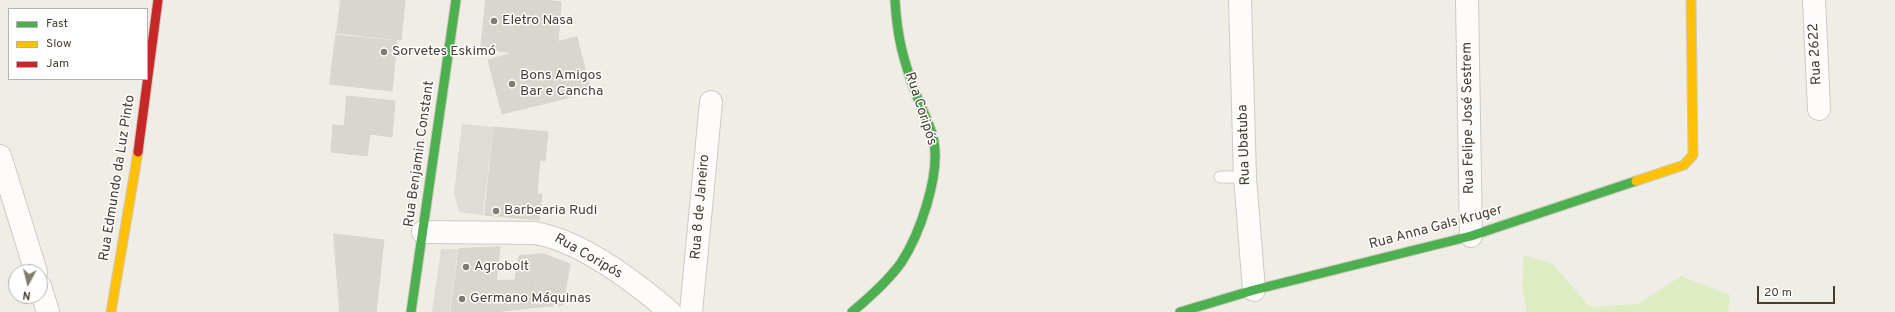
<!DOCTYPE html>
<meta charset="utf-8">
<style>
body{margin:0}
#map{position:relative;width:1895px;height:312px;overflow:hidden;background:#f0ede6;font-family:Overpass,sans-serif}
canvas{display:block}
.legend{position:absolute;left:8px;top:8px;width:140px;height:72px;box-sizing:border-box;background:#fff;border:1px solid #b5b2ad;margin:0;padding:5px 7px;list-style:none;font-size:12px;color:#463e33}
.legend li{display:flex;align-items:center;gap:8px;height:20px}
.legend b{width:20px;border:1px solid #b5b2ad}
.north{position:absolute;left:8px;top:264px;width:40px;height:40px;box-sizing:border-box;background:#fff;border:1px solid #b5b2ad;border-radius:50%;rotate:187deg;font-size:11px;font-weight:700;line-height:16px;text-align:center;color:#463e33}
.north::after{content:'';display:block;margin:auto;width:14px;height:18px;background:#827b72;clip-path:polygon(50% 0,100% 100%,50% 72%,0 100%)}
.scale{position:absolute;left:1757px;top:286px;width:78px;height:18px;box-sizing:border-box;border:2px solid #463e33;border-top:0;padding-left:5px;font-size:12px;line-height:14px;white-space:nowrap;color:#463e33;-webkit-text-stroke:3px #fff;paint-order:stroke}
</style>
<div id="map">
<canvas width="1895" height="312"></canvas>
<ul class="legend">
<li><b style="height:5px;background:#4caf50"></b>Fast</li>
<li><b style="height:5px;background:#ffc107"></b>Slow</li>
<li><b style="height:5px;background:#c62828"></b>Jam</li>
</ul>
<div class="north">N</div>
<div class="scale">20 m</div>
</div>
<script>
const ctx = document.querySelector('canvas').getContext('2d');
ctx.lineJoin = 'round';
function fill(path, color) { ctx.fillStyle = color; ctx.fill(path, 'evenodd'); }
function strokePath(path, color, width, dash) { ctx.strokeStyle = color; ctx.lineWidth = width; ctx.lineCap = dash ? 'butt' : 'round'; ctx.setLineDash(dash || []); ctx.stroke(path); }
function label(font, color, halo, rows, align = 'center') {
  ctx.font = font + ' Overpass,sans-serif'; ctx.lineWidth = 3; ctx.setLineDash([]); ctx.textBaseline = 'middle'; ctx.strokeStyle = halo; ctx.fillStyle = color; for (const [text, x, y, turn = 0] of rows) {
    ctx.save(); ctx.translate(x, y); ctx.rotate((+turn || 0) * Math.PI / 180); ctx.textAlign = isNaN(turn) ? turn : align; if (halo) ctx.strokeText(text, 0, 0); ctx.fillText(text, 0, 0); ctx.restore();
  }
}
fill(new Path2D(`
 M 1524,256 L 1552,263 L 1590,307 L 1638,304 L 1681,276 L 1730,295 L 1728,312 L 1527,312 L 1522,288 Z`), '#ddecc3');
fill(new Path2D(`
 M 462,124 L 493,127 L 483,215 L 459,212 L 454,193 Z
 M 441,249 L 458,249 L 450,312 L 432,312 Z`), '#dfdcd6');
const building = new Path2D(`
 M 341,0 L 405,0 L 401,40 L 337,33 Z
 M 486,0 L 546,0 L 561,2 L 558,42 L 512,53 L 481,48 Z
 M 336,35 L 397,41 L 392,91 L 330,84 Z
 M 577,37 L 591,92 L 502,114 L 488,60 Z
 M 347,96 L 395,101 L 392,137 L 370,134 L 367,156 L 331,152 L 333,125 L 344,126 Z
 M 494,127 L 548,132 L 545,161 L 540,160 L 537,194 L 542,194 L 539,220 L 485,215 Z
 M 334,234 L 384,240 L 376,312 L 340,312 Z
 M 500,247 L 493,312 L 451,312 L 459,249 Z
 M 544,254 L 570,264 L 563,305 L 530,308 L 532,280 L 515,280 L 519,256 Z
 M 532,280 L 530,308 L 493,312 L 496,281 Z`);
fill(building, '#d9d6cf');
strokePath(building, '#d8d4cc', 1);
const lane = new Path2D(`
 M 1220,177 L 1245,177`);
const street = new Path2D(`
 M 1240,0 L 1245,177 L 1254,290
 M 1467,0 L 1471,236
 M 1814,0 L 1819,109
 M 0,156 L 36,272
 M 423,232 L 535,233 C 581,241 635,282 670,312
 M 40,286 L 48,312
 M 691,312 L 711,102`);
const fast = new Path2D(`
 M 411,312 L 456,0
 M 852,312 C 870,297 887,282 901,263 C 920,234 940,176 934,142 C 932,127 921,108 916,94 C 903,60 897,36 895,0
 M 1180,312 L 1254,290 L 1471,236 L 1636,181`);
const slow = new Path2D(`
 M 1636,181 L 1684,165 L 1693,155 L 1691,0
 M 111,312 L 138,152`);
const jam = new Path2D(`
 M 138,152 L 158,0`);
strokePath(lane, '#cecac4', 13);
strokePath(street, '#cecac4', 24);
strokePath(fast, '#cfcabd', 11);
strokePath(slow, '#cfcabd', 11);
strokePath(jam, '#cfcabd', 11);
strokePath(lane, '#fdfcfb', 11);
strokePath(street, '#fdfcfb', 22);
strokePath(fast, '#4caf50', 9);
strokePath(slow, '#ffc107', 9);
strokePath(jam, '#c62828', 9);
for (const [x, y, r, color] of [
 [494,21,4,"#827b72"],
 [384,52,4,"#827b72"],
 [512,84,4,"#827b72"],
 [496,211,4,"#827b72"],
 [466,267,4,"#827b72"],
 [462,299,4,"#827b72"]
]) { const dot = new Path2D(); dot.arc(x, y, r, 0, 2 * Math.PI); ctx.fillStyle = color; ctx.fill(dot); strokePath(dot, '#fff', 1.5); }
label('14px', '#463e33', '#fff', [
 ["Eletro Nasa",502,21],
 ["Sorvetes Eskimó",392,52],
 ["Bons Amigos",520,76],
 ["Bar e Cancha",520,92],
 ["Barbearia Rudi",504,211],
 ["Agrobolt",474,267],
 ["Germano Máquinas",470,299]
], 'left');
label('14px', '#463e33', '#fff', [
 ["Rua 2622",1816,54,-93],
 ["Rua Coripós",920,109,72],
 ["Rua Felipe José Sestrem",1469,118,-91],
 ["Rua Ubatuba",1245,145,-92],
 ["Rua Benjamin Constant",420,154,-82],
 ["Rua Edmundo da Luz Pinto",118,178,-81],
 ["Rua 8 de Janeiro",701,207,-85],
 ["Rua Anna Gals Kruger",1436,228,-15],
 ["Rua Coripós",588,257,30]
]);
</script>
